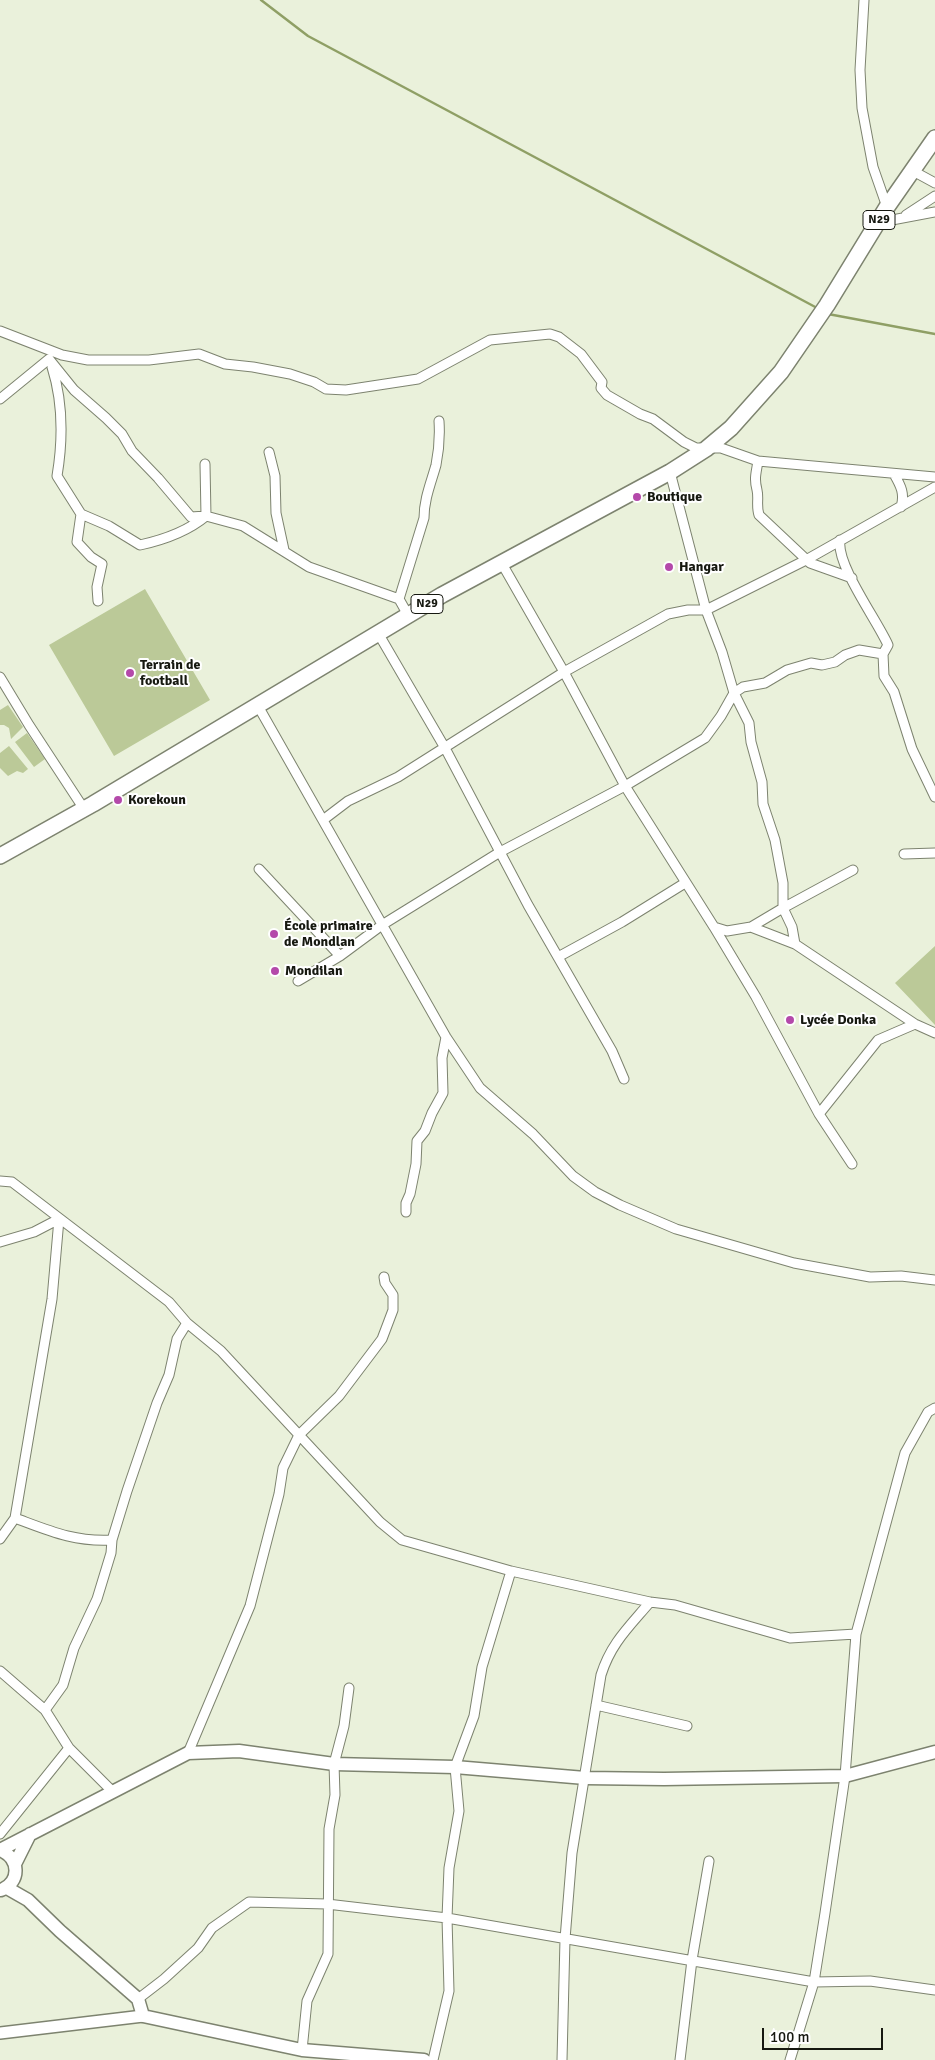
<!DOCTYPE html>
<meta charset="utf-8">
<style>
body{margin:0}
#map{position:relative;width:935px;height:2060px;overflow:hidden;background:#eaf1db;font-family:Signika,sans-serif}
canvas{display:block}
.scale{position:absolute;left:762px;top:2028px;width:121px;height:22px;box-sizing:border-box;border:2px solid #161810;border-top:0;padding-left:6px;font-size:15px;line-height:18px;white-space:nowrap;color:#161810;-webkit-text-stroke:4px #fff;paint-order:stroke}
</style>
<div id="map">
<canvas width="935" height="2060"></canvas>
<div class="scale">100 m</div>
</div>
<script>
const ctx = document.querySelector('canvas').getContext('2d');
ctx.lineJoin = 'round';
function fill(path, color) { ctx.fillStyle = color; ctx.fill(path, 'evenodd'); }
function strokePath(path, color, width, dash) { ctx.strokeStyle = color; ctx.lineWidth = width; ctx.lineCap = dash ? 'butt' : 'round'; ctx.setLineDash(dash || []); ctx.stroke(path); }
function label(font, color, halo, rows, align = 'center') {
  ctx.font = font + ' Signika,sans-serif'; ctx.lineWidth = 4; ctx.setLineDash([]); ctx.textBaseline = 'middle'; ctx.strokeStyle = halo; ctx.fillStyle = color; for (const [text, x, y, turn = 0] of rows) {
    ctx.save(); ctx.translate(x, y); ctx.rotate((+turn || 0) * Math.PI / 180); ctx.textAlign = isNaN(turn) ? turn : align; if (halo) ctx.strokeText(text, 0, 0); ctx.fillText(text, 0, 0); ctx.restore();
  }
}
fill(new Path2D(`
 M 145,589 L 210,700 L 114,756 L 49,645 Z
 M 8,705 L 23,727 L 11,739 L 9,728 L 4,725 L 0,725 L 0,710 Z
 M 27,733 L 45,759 L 34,767 L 15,742 Z
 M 9,746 L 28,769 L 23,773 L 17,771 L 8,776 L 0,768 L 0,753 Z
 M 935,946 L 935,1025 L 895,983 Z`), '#bbc998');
strokePath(new Path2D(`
 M 261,0 L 308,36 L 819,309
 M 828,314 L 935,334`), '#8f9f65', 2.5);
const minor = new Path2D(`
 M 864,0 L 860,70 L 862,108 L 873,167 L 887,207
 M 913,171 L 935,183
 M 906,215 L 935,196
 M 876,223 L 935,212
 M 0,331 L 62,355 L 88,360 L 149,360 L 199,354 L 225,364 L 253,367 L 290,374 L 314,382 L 326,389 L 346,390 L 418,379 L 490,340 L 550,334 L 559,337 L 581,354 L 602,382 L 601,388 L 607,395 L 640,414 L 653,419 L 684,442 L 696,448 L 721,448 L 758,461 L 935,477
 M 49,359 L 74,390 L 106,418 L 122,434 L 132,451 L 158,478 L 191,517 L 206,516 L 243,526 L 309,567 L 399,599 L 408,615
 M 52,367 C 63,402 63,440 57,476 L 81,514 L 77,542 L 91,557 L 102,564 L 97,587 L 98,601
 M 0,399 L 49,359
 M 269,452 L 275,476 L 276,513 L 284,550
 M 758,461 C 756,474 754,478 757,490 C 759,498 756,506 759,515 L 810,563 L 852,578
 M 894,474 C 901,486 905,494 901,507
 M 81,514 L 109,526 L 140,545 C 163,540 188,531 206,516 L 205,464
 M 840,540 C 836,565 877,620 888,645 L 883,654 L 884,676 L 894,692 L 912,749 L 935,797
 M 501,562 L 564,672 L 625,786 L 714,927 L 756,997 L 819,1114 L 852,1164
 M 399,599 L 424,518 C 424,499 431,483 436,465 C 439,450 440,436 439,421
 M 378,633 L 445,748 L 528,905 L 612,1051 L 624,1079
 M 0,677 L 29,725 L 84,809
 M 258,706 L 446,1037 L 480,1088 L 533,1134 L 573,1176 L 595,1192 L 620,1205 L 676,1229 L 794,1263 L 870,1277 L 901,1276 L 935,1280
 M 323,820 L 348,801 L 398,777 L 564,672 L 668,614 L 688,610 L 706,610 L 806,560 L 935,487
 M 904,854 L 935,853
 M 259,869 L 340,956
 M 714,927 L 727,931 L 751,927 L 795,944 L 915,1024 L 935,1033
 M 751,927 L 783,908 L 783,883 L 775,840 L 763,804 L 762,782 L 751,742 L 749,723 L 734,693 L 743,687 L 765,683 L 787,670 L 811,663 L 822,665 L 835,662 L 845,655 L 859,650 L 883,654
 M 795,944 L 792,927 L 783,908 L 853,870
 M 558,957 L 622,922 L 685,883
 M 298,981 L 340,956 L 382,925 L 500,852 L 625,786 L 705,738 L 721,716 L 734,693 L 722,652 L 706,610 L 670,472
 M 819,1114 L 878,1040 L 915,1024
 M 0,1181 L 12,1182 L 169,1302 L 187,1323 L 221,1351 L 380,1522 L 402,1540 L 511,1571 L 650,1602 L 675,1605 L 790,1638 L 856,1634
 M 406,1212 L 406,1203 L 410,1194 L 416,1164 L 417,1141 L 425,1131 L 432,1113 L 443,1093 L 442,1058 L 446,1037
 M 0,1242 L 34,1232 L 59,1219
 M 15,1518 C 50,1531 74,1542 112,1540
 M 0,1539 L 15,1518 L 52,1299 L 59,1219
 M 0,1671 L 45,1710 L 69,1748 L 112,1791
 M 596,1705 L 687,1726
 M 45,1710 L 63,1685 L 74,1648 L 97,1599 L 111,1553 L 112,1540 L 127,1491 L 157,1403 L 169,1375 L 177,1339 L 187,1323
 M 188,1753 L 250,1606 L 279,1494 L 283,1468 L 299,1435 L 339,1396 L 382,1339 L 393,1310 L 393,1295 L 385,1283 L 384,1277
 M 0,1834 L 69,1748
 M 138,1999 L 164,1979 L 198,1948 L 212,1928 L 249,1902 L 327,1904 L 447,1918 L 814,1982 L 870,1981 L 935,1990
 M 302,2050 L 307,2001 L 328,1954 L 329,1829 L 335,1795 L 334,1764 L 344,1726 L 349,1688
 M 433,2060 L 449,1991 L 447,1918 L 449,1868 L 459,1811 L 455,1767 L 474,1716 L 482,1667 L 511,1571
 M 562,2060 L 565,1939 L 572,1853 L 601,1675 C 611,1643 629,1627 650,1602
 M 680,2060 L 692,1960 L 709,1861
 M 790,2060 L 814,1982 L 825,1913 L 845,1776 L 856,1634 L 905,1453 L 928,1412 L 935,1408`);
const tertiary = new Path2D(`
 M 0,2033 L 143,2016`);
const secondary = new Path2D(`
 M 0,1850 L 188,1753 L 239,1751 L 334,1764 L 455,1767 L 585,1778 L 664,1779 L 845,1776 L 935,1752
 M 0,1850 C 20,1858 21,1882 1,1890
 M 15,1864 L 30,1834
 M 7,1888 L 28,1900 L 60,1931 L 138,1999 L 143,2016 L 302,2050 L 424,2060`);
const primary = new Path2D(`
 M 0,856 L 93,804 L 442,595 L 670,472 L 706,449 L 731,428 L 781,372 L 827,305 L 887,207 L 935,138`);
strokePath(minor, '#7d836f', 11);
strokePath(tertiary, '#7d836f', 14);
strokePath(secondary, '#7d836f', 15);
strokePath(primary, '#7d836f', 18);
strokePath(minor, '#fff', 9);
strokePath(tertiary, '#fff', 11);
strokePath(secondary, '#fff', 12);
strokePath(primary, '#fff', 15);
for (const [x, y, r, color] of [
 [637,497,5,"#b449aa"],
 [669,567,5,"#b449aa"],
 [130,673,5,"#b449aa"],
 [118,800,5,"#b449aa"],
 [274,934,5,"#b449aa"],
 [275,971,5,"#b449aa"],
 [790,1020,5,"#b449aa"]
]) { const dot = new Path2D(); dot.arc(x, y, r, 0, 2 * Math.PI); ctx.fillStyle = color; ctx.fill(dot); strokePath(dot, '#fff', 2); }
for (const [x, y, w] of [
 [879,220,32],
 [427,604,32]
]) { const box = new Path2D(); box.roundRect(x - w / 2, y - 9.5, w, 19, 4); ctx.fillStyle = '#fff'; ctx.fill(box); strokePath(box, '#161810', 1); }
label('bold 12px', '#161810', null, [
 ["N29",879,220],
 ["N29",427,604]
]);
label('bold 14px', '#161810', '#fff', [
 ["Boutique",647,497],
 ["Hangar",679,567],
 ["Terrain de",140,665],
 ["football",140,681],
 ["Korekoun",128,800],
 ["École primaire",284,926],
 ["de Mondlan",284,942],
 ["Mondilan",285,971],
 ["Lycée Donka",800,1020]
], 'left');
</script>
